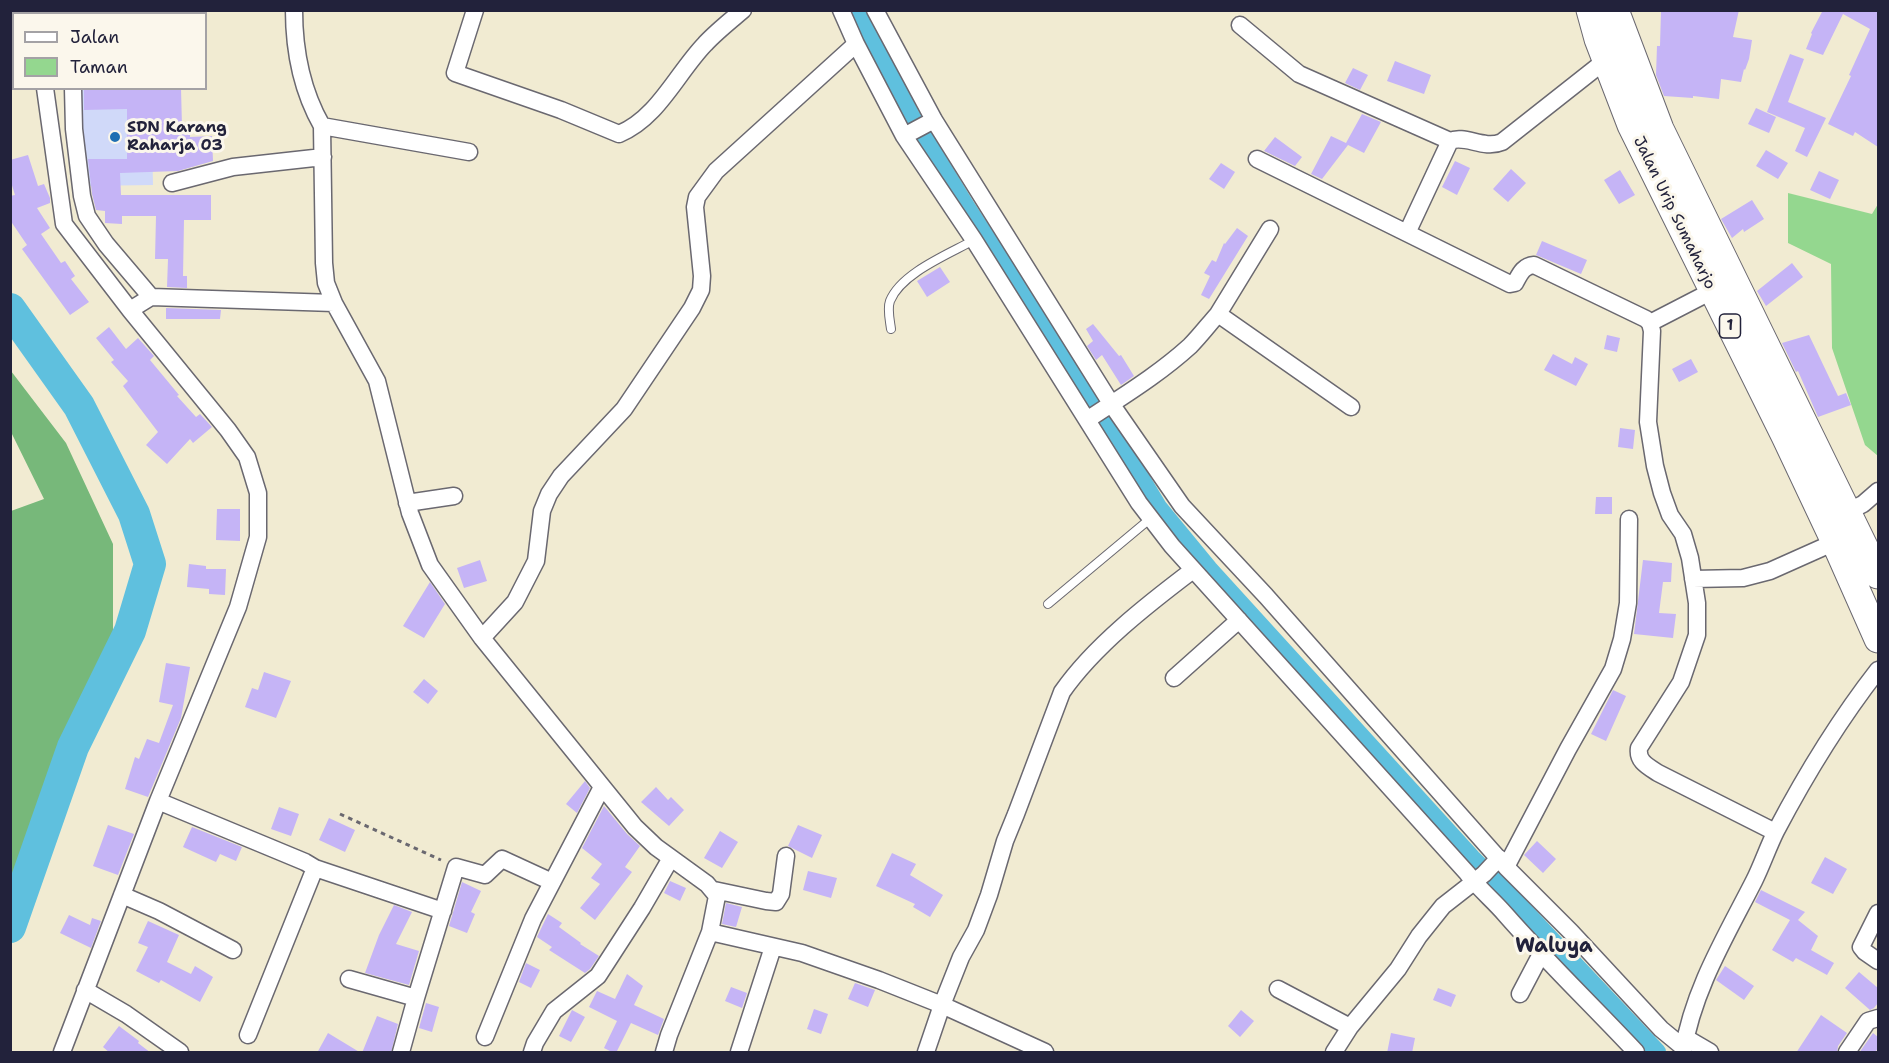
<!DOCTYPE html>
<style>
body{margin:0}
#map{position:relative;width:1889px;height:1063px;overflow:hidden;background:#f1ebd2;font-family:"Shantell Sans",sans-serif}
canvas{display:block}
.frame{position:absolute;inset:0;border:12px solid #22223b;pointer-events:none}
.legend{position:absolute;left:12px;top:12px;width:195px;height:78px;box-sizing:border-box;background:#fbf7ec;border:2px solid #a4a2a5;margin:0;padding:8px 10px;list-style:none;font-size:18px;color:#22223b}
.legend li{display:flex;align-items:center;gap:12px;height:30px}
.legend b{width:30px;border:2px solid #a4a2a5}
</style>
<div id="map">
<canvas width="1889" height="1063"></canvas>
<div class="frame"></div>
<ul class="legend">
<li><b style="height:8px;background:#fff"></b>Jalan</li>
<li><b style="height:16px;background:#94d78f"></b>Taman</li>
</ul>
</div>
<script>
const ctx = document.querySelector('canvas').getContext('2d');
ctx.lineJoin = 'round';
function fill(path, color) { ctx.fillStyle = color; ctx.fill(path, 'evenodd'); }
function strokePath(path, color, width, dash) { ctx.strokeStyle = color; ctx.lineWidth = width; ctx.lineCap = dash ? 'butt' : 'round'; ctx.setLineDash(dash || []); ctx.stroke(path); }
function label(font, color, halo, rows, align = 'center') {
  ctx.font = font + ' "Shantell Sans",sans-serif'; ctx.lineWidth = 6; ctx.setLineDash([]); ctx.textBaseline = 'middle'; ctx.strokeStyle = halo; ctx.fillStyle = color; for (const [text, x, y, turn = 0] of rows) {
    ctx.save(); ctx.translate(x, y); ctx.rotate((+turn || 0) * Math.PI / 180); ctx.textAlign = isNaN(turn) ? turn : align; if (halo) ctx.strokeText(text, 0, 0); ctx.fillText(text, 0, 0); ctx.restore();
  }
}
fill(new Path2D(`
 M 74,89 L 151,89 L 153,185 L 84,186 Z`), '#d0d9f9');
fill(new Path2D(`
 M 1788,193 L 1872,214 L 1878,204 L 1878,456 L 1865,445 L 1832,348 L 1831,264 L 1788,243 Z`), '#94d78f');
fill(new Path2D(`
 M 11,371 L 66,443 L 113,544 L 113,640 L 11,879 L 11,511 L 44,499 L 11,432 Z`), '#77b87a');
strokePath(new Path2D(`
 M 859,10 L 911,116 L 965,205 L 1119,442 L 1158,507 L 1209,569 L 1472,858 L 1510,896 L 1657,1052`), '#5fc0de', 18);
strokePath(new Path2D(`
 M 10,309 L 79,406 L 134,514 L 150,564 L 130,631 L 73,747 L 10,927`), '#5fc0de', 32);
fill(new Path2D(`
 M 1661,10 L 1739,10 L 1733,37 L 1752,40 L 1749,59 L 1745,70 L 1744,69 L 1741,82 L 1721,79 L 1719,99 L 1693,96 L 1693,98 L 1664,96 L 1656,75 L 1657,46 L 1660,46 Z
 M 1823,10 L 1878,10 L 1878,147 L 1855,132 L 1853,136 L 1828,124 L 1851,76 L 1849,75 L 1870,29 L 1843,14 L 1823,55 L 1806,49 L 1812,34 L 1811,33 Z
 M 1790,54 L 1804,59 L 1788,102 L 1826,118 L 1807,157 L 1795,151 L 1805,128 L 1767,112 Z
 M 1395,61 L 1431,75 L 1424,94 L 1387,81 Z
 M 1353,68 L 1368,75 L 1360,90 L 1345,83 Z
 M 84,88 L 181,88 L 182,127 L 190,127 L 190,137 L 212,136 L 213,161 L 178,171 L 120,173 L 121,195 L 211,195 L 211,220 L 184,220 L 183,276 L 187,276 L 187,288 L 167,287 L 168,259 L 155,259 L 156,216 L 122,216 L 122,224 L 105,223 L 105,211 L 96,210 L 92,194 L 88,159 L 127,159 L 127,109 L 84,110 Z
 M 1756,108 L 1776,117 L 1769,133 L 1748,124 Z
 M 1362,114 L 1381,122 L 1364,153 L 1348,145 L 1322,179 L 1311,174 L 1331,136 L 1346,143 Z
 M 1275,137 L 1302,157 L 1295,166 L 1264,151 Z
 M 1766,150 L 1788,163 L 1778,179 L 1756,166 Z
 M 28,155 L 38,186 L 44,184 L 50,198 L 50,203 L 37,208 L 50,228 L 41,234 L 61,263 L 65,261 L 75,276 L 71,279 L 89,302 L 70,315 L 22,249 L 27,245 L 10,220 L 10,196 L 15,195 L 10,179 L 10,160 Z
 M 1455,161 L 1470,168 L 1457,195 L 1442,187 Z
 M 1221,163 L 1235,172 L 1224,189 L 1209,179 Z
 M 1511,169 L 1526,183 L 1508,202 L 1493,189 Z
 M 1620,170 L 1635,195 L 1619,204 L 1604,180 Z
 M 1819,171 L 1839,180 L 1830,199 L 1810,190 Z
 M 1752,200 L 1764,219 L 1744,232 L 1743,229 L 1732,238 L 1721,219 Z
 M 1237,228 L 1248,236 L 1209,299 L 1201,295 L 1210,276 L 1204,273 L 1212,260 L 1216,262 L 1224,243 L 1225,244 Z
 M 1542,241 L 1587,260 L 1581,274 L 1536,255 Z
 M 1792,263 L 1803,277 L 1766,306 L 1757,291 Z
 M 940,267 L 950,282 L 927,297 L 917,281 Z
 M 166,308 L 221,310 L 220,319 L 166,319 Z
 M 1093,324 L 1119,356 L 1121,355 L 1134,376 L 1121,385 L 1102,355 L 1096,360 L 1087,346 L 1093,341 L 1086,329 Z
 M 109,327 L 126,349 L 138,338 L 154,356 L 150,360 L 179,395 L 177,396 L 196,417 L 200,414 L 212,427 L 193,443 L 190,439 L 167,464 L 146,445 L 158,432 L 123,386 L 128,381 L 111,362 L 114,360 L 96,338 Z
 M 1607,335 L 1620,338 L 1617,352 L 1604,349 Z
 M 1809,335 L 1838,396 L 1846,393 L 1851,405 L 1818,417 L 1798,371 L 1796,372 L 1782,343 Z
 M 1553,354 L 1572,364 L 1575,357 L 1588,364 L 1576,386 L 1544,370 Z
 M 1691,359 L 1698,372 L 1679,382 L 1672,369 Z
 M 1620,428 L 1635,430 L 1633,449 L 1618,447 Z
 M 1596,497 L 1612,497 L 1612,514 L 1595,514 Z
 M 217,509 L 240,509 L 240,541 L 216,540 Z
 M 480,560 L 487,581 L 464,588 L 457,568 Z
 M 1643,560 L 1672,563 L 1671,582 L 1663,582 L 1659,613 L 1676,614 L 1673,638 L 1634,634 Z
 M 189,564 L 206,566 L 206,569 L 226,569 L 225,595 L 209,594 L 209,589 L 187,587 Z
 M 430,582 L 445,604 L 424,638 L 403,626 Z
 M 166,663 L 190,667 L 181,718 L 148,797 L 125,789 L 135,757 L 139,759 L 147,739 L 159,743 L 173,705 L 159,702 Z
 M 264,672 L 291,681 L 276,718 L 245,707 L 252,688 L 258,690 Z
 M 424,679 L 438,691 L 428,704 L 413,692 Z
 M 1613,690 L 1626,696 L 1606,741 L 1591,734 Z
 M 585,781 L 590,788 L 577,813 L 566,804 Z
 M 656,787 L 668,800 L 671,797 L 684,810 L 669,826 L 641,802 Z
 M 604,806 L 627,834 L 640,846 L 625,867 L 632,872 L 595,920 L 580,908 L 600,884 L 591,878 L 602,864 L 582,848 Z
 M 279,807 L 299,814 L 291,836 L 271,829 Z
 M 329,818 L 355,830 L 345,852 L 319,840 Z
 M 108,825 L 134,834 L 118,875 L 93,866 Z
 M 798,825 L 822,835 L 812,858 L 788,846 Z
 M 192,827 L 242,847 L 236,861 L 220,854 L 216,862 L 183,847 Z
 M 720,831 L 738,842 L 722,868 L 704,858 Z
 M 1537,841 L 1556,859 L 1543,873 L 1524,855 Z
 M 892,853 L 916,864 L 910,875 L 943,895 L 930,917 L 913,907 L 915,904 L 876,886 Z
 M 1825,857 L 1847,869 L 1833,894 L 1811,883 Z
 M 808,871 L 837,878 L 831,898 L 803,890 Z
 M 670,881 L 686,888 L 680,901 L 664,893 Z
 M 462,882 L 481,891 L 471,912 L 475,914 L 467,933 L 449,926 Z
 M 1761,890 L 1805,912 L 1798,920 L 1818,936 L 1811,950 L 1834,963 L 1827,975 L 1796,958 L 1793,962 L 1772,950 L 1790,920 L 1755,902 Z
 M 726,903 L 742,907 L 736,927 L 722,924 Z
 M 394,905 L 412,912 L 396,944 L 419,951 L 409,985 L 365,973 L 379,935 Z
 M 548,914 L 562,923 L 559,927 L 581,943 L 580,944 L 599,956 L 590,969 L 585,973 L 549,950 L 552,947 L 537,937 Z
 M 69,915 L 90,925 L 92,918 L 101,921 L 91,948 L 60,933 Z
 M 148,921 L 179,935 L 167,962 L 191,974 L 195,966 L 213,977 L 200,1002 L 161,980 L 159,983 L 136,971 L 148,947 L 138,943 Z
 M 526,963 L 540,970 L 531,988 L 519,982 Z
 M 1725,966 L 1754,986 L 1744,1000 L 1716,980 Z
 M 1859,972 L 1878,988 L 1878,1003 L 1874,1008 L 1870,1010 L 1845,988 Z
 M 627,974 L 643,986 L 634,1005 L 664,1019 L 658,1035 L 631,1023 L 616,1053 L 614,1053 L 604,1048 L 617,1021 L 589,1007 L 597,991 L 615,999 Z
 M 855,983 L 875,990 L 868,1007 L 848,999 Z
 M 731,987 L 747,993 L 742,1008 L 725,1001 Z
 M 1438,988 L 1456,995 L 1451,1007 L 1433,1000 Z
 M 426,1003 L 439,1007 L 432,1032 L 419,1028 Z
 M 814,1009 L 828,1014 L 821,1034 L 807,1029 Z
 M 572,1010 L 585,1017 L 571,1042 L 559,1036 Z
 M 1241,1010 L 1254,1021 L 1240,1037 L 1228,1026 Z
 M 1821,1015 L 1847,1033 L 1838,1046 L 1837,1053 L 1796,1053 Z
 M 377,1016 L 398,1024 L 391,1053 L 362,1053 Z
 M 119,1026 L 139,1041 L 138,1043 L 151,1053 L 110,1053 L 103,1047 Z
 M 328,1033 L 361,1053 L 317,1053 Z
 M 1391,1033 L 1415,1038 L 1412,1053 L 1387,1053 Z
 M 1873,1033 L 1878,1037 L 1878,1048 L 1876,1051 L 1878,1053 L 1859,1053 Z`), '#c5b4f6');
const service = new Path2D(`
 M 891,329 C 890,321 887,309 890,301 C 901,273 949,254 974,240
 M 1048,604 L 1151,518`);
const minor = new Path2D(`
 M 39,10 L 39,14
 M 68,10 L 69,14
 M 294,10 C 294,50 302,91 322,126 L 324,263 L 326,283 L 334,303 L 377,381 L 410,513 L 430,565 L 482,638 L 635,827 L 656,847 L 707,884 L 717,896 L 710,932 L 669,1035 L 664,1052
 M 475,10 L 455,73 L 561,110 L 619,134 C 658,118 677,73 705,44 C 716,32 730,21 743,10
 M 841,10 L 856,44 L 904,136 L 974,240 L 1139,503 L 1172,546 L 1467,873 C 1478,888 1493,900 1505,914 C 1547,962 1593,1006 1636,1052
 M 875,10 L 934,120 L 1112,405 L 1182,506 L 1266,596 L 1506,867 L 1571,932 L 1661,1029 L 1684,1048
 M 1240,25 L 1299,74 L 1450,141 C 1465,134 1483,150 1502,142 L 1606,60
 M 45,88 L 64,224 L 130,310 L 228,430 L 247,457 L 258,493 L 258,537 L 238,607 L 158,801 L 62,1052
 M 73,88 L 74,129 L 82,196 L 87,216 L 106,244 L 151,297
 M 322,126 L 469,152
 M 904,136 L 934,120
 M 1257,159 L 1510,284 L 1515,283 C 1520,274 1523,266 1534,265 L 1646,319 L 1650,323 L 1652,331 L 1648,422 L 1655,466 L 1662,493 L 1670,515 L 1683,534 L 1690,558 L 1697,603 L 1697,635 L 1681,682 L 1639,748 C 1637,761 1647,766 1658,773 L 1775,832
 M 172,183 L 233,167 L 323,157
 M 1407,233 L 1450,141
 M 130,310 L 151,297 L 334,303
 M 1218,314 L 1270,229
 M 1650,323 L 1712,291
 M 1087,420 C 1123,396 1158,375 1190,346 C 1200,336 1209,324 1218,314 L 1351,407
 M 407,503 L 454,496
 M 1847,512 L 1863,504 L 1878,491
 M 1693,579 L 1743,578 L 1770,571 L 1835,542
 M 482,638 L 515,602 L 536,561 L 542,511 L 549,494 L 561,476 L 624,409 L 692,308 L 701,290 L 702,276 L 695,207 L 697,197 L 716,171 L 856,44
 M 1174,678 L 1239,620
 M 158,801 L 305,862 L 315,868 L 443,911
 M 1506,867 L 1568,749 L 1613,669 L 1622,639 L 1628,603 L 1629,519
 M 714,890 L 766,901 L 776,902 L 781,894 L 786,856
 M 122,895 L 159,911 L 233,950
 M 1878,913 L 1861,947 L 1865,952 L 1878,961
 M 710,932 L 802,953 L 879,980 L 942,1005 L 1045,1052
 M 349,979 L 416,998 L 456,867 L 485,875 L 502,859 L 552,882
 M 1278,989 L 1350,1027 L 1398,969 L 1419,936 L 1443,906 L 1484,874 L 1499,858
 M 85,990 L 126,1014 L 180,1052
 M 1520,994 L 1541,954
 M 248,1035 L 315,868
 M 485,1037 L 533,919 L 602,787
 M 1686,1038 L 1710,1052
 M 401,1052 L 416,998
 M 532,1052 L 535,1043 L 554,1011 L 598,976 L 642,908 L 671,858
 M 739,1052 L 773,947
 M 926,1052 L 942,1005 L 961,957 L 976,930 L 989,895 L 1005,841 L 1016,814 L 1062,692 C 1094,646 1148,604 1193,570
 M 1334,1052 L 1350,1027
 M 1683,1052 C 1693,990 1726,936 1754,881 C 1762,865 1768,847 1776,831 C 1806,774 1839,720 1878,670
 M 1847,1052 L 1868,1021 L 1878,1018`);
const trunk = new Path2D(`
 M 1590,10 L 1598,39 L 1631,125 L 1785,436 L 1835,542 L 1878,639
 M 1615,10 L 1660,129 L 1878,575`);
strokePath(service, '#6a6870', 10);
strokePath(minor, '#6a6870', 19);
strokePath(trunk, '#6a6870', 29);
strokePath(new Path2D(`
 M 340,814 L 441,860`), '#6a6870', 3, [4.5, 4.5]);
strokePath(service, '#fff', 8);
strokePath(minor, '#fff', 16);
strokePath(trunk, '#fff', 27);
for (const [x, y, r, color] of [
 [115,137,6,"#1f6fb2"]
]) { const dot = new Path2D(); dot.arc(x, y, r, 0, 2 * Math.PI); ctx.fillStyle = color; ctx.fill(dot); strokePath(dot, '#fbf7ec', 2); }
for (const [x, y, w] of [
 [1730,326,21]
]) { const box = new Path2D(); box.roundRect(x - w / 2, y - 12, w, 24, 4.5); ctx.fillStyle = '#fbf7ec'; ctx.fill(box); strokePath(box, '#22223b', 1.5); }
label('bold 15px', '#22223b', null, [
 ["1",1730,326]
]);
label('bold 16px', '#22223b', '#fbf7ec', [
 ["SDN Karang",127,128],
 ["Raharja 03",127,146]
], 'left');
label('16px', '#22223b', '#fbf7ec', [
 ["Jalan Urip Sumaharjo",1674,213,64]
]);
label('bold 20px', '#22223b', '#fbf7ec', [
 ["Waluya",1554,947]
]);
</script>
